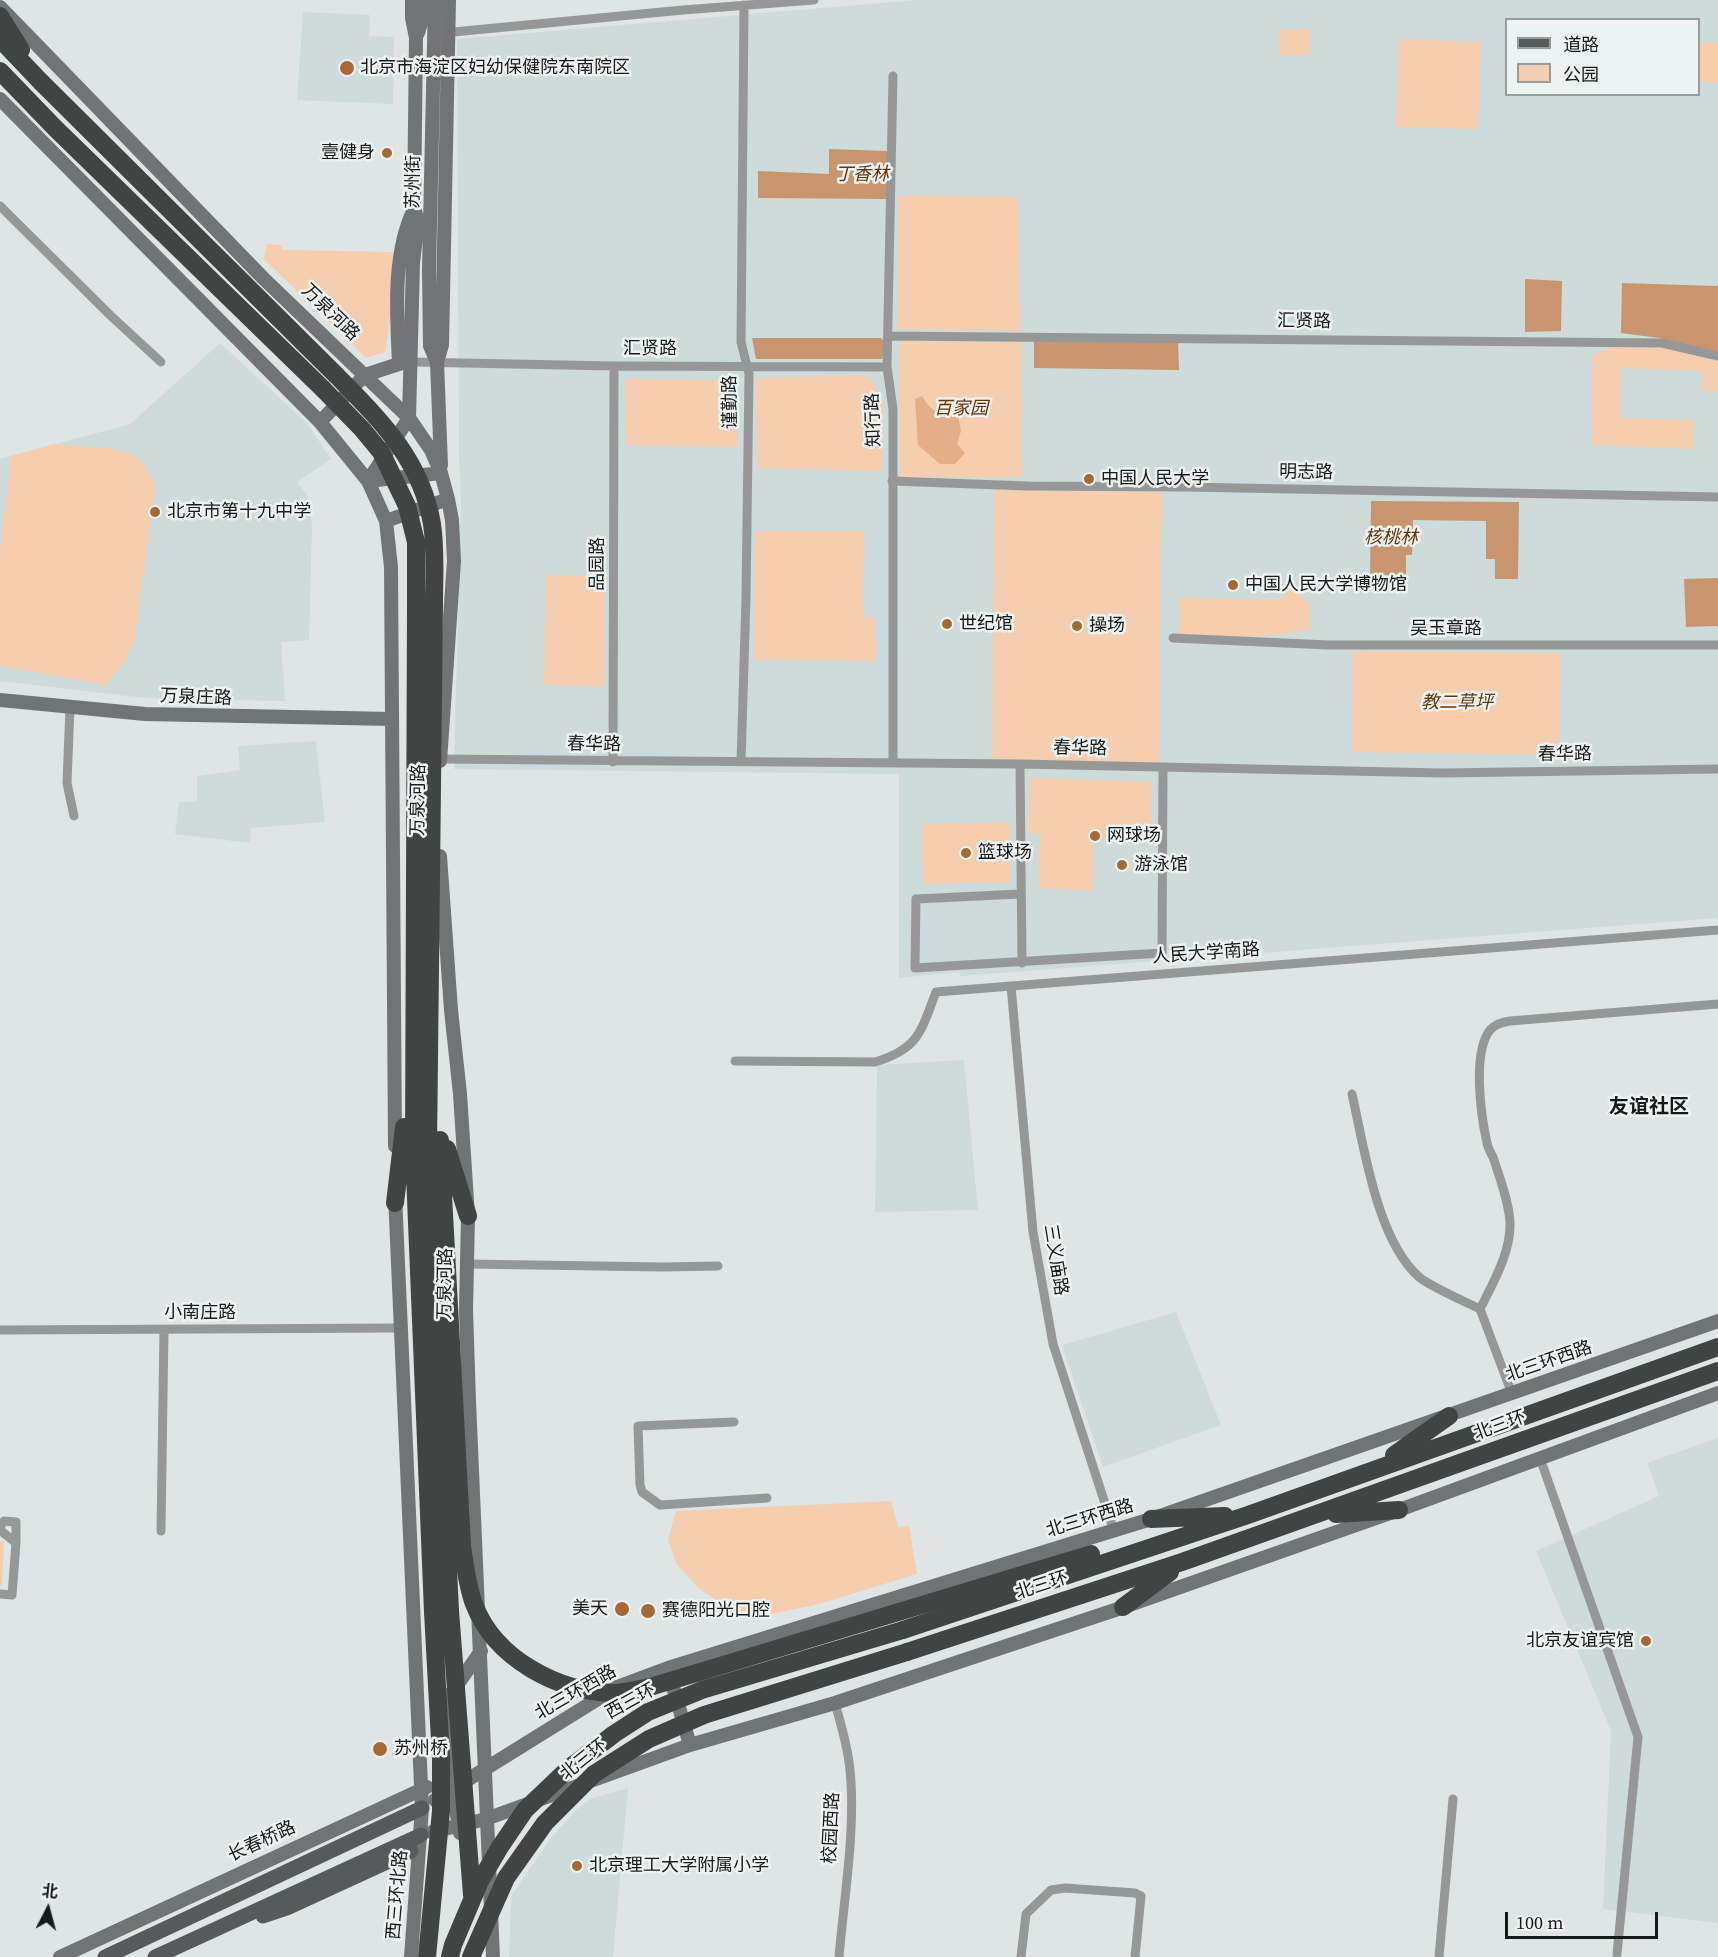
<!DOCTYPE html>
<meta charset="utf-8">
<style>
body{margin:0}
#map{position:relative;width:1718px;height:1957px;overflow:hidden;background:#dfe5e5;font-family:"Source Serif 4","Noto Sans SC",serif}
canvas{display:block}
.legend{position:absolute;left:1505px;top:18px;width:195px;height:78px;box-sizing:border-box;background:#edf3f2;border:2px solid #989c9b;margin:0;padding:8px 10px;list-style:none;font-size:18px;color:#181a19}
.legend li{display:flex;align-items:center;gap:12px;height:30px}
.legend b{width:30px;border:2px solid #989c9b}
.north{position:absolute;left:18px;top:1879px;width:60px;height:60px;-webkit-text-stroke:4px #edf3f2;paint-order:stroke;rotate:6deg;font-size:16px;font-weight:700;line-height:24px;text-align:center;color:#181a19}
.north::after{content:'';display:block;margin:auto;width:21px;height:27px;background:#181a19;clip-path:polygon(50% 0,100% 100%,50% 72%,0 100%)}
.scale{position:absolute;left:1505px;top:1912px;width:153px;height:27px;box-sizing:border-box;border:3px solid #181a19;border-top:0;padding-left:8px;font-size:18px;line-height:21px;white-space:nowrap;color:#181a19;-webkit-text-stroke:4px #edf3f2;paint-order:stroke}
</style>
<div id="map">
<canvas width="1718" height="1957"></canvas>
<ul class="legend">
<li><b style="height:8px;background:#565a5a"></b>道路</li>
<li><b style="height:16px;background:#f5cdaf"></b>公园</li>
</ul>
<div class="north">北</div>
<div class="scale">100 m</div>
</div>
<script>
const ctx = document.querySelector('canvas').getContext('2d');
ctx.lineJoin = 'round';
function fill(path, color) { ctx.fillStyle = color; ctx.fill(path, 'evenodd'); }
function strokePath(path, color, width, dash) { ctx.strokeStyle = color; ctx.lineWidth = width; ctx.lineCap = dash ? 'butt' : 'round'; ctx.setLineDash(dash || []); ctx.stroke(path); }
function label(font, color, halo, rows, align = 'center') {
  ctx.font = font + ' "Source Serif 4","Noto Sans SC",serif'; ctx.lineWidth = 5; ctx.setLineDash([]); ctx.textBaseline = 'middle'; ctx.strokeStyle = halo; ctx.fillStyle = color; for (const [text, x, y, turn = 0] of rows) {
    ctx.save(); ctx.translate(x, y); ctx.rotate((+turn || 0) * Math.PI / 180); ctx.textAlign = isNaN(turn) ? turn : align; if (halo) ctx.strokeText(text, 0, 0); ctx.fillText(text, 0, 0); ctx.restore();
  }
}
fill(new Path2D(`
 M 917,0 L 1718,0 L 1718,918 L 961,976 L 959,972 L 899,978 L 899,774 L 454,769 L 461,499 L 459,459 L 457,39 ZM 1506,20 L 1698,20 L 1698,94 L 1506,94 Z
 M 303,12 L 370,15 L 369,36 L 394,37 L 393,104 L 297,100 Z
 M 220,343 L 307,423 L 331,459 L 297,482 L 309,498 L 312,527 L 309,640 L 281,642 L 285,701 L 145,698 L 0,681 L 0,459 L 130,424 Z
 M 316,741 L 325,822 L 251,828 L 250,843 L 175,834 L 179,802 L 197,801 L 197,776 L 240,770 L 238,746 Z
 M 964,1060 L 978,1210 L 875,1212 L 877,1065 Z
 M 1176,1312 L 1221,1425 L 1103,1467 L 1062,1345 Z
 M 1718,1438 L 1718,1923 L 1603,1909 L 1611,1731 L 1536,1551 L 1659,1496 L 1647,1463 Z
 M 628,1788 L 613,1957 L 509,1957 L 511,1901 L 513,1893 L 550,1839 L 576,1810 L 592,1798 Z`), '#cddcdb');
fill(new Path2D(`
 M 1279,29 L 1309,29 L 1309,55 L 1279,55 Z
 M 1399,39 L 1481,42 L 1478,129 L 1396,127 Z
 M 1699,43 L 1718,43 L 1718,83 L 1699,82 Z
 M 898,195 L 1018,197 L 1020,331 L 898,329 Z
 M 267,244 L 281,245 L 283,250 L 393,252 L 393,301 L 385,352 L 366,358 L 264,259 Z
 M 900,341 L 1022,342 L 1022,477 L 900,477 Z
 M 1611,347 L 1665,348 L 1718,359 L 1718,391 L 1701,390 L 1702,371 L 1621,368 L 1621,418 L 1694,420 L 1694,449 L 1592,445 L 1592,355 Z
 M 866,375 L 877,389 L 883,401 L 882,471 L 757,468 L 756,378 Z
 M 625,379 L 737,380 L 737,447 L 626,445 Z
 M 54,444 L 110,448 L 131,454 L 142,462 L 156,485 L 134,641 L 123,664 L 106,685 L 0,666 L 0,552 L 11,456 Z
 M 994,490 L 1162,492 L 1159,762 L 992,760 Z
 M 755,531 L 864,531 L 863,618 L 875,618 L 876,661 L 754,660 Z
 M 546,574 L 605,576 L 604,686 L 544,685 Z
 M 1289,588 C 1310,599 1311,606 1311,629 C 1267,640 1224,636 1179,635 L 1179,597 L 1272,600 L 1281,600 Z
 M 1353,651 L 1561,653 L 1559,755 L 1352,752 Z
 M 1030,778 L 1152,782 L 1150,840 L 1094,839 L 1093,891 L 1038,888 L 1040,834 L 1028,832 Z
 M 1010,822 L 1011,882 L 923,884 L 922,824 Z
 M 891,1501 L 898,1527 L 909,1526 L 917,1574 L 819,1604 L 766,1615 L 732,1611 L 700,1589 L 677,1565 L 668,1539 L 676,1511 Z
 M 0,1541 L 4,1541 L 2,1586 L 0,1586 Z`), '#f5cdaf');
fill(new Path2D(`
 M 829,149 L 887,151 L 887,199 L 758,198 L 758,171 L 829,174 Z
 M 1525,279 L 1562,281 L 1561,331 L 1525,332 Z
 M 1622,283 L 1718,286 L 1718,353 L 1659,338 L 1621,333 Z
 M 752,338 L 881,338 L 886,343 L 882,359 L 756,359 Z
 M 1034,340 L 1178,341 L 1179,370 L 1034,368 Z
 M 1371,501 L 1519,502 L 1518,579 L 1495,579 L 1495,559 L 1486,559 L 1486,521 L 1413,520 L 1412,555 L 1406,555 L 1406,576 L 1370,575 Z
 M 1718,578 L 1718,626 L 1686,627 L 1684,579 Z`), '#c8956e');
fill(new Path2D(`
 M 922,396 C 931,412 940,415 958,415 L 961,431 L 957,444 L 965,453 L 955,464 L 940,464 L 918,445 L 915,399 Z`), '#e4af88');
strokePath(new Path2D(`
 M 443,33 L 683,10 L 814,0
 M 0,206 L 111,316 L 161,362
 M 888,336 L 1662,343 L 1718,356
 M 412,362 L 614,366 L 887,367
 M 892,481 L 1027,486 L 1185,487 L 1718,497
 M 1173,638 L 1329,645 L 1718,645
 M 70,707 L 67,783 L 74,816
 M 440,759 L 1020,764 L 1442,773 L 1718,769
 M 613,762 L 614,366
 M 741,762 L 746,598 L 749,374 L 741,342 L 744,5
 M 893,763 L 893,409 L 887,367 L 893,76
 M 1020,764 L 1022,963
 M 1020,894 L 916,899 L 915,968 L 1162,953 L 1163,768
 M 1011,986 L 1033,1232 L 1053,1344 L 1114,1531
 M 735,1061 L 875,1062 C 919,1049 921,1031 936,992 L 1718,930
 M 1352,1094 C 1364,1147 1377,1240 1419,1277 C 1431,1287 1464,1301 1480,1309 L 1512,1394
 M 467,1264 L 663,1267 L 718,1266
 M 1480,1309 C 1493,1283 1511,1252 1510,1223 C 1509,1202 1500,1179 1494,1160 C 1492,1154 1488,1149 1487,1143 C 1481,1116 1472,1053 1490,1030 C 1495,1024 1503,1022 1510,1021 L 1718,1004
 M 0,1330 L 400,1328
 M 734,1422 L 638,1426 L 640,1485 L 642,1492 L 660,1505 L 767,1498
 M 1540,1458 L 1638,1737 L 1617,1954
 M 0,1527 L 4,1521 L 16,1522 L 16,1543
 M 0,1530 L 16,1543 L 12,1595 L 0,1594
 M 161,1531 L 164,1330
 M 835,1703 C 841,1725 848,1747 850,1770 C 856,1828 844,1898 839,1957
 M 1021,1957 L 1026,1914 L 1051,1890 L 1065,1888 L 1135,1893 L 1141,1896 L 1135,1957
 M 1439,1957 L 1453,1799`), '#969898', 9);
strokePath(new Path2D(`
 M 435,0 L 429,270 L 430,346 L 437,362 L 441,465
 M 0,7 L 263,278 L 409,418 L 431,450 L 441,473 L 448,499 L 452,520 L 454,561 L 440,761
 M 418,33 L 421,23 L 422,0
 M 0,99 L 320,422 L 368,481 L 386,521 L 391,567 L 395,1146
 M 437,362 L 442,345 L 449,0
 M 320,422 L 365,375 L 399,364 C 397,314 392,255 414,209
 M 368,481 L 409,418 L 413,263 L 418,220 L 414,209 L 416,38 L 412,18 L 412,0
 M 368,481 L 441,473
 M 386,521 L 448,499
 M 0,700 L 145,714 L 392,719
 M 440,856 L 451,1010 L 460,1094 L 468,1216 L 466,1310 L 469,1401 L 493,1957
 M 395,1195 L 422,1808 L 411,1957
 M 669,1673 L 690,1745
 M 435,1800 L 617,1687 L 668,1668 L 1151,1519 L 1718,1321
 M 432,1832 L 486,1819 L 690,1745 L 835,1703 L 1115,1610 L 1399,1510 L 1718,1393
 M 460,1833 L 453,1790 L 448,1698 L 481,1651
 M 60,1957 L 427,1787`), '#707474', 14);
strokePath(new Path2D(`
 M 263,1916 L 287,1908 L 411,1851
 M 105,1957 L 422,1808
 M 155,1957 L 421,1835`), '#565a5a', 15);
strokePath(new Path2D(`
 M 0,16 L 21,50
 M 0,39 L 41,82 L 336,375
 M 0,71 L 55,128 L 323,389
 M 416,603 L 414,1150 L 433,1612
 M 434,603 L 428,1148 L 450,1611
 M 440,1140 L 462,1546
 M 447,1149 L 468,1216
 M 395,1203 L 404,1127
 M 1394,1455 L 1449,1416
 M 1336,1514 L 1399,1510
 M 1151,1519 L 1225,1516
 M 1123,1607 L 1170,1572
 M 903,1630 L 1248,1515 L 1718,1347
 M 907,1652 L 1182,1562 L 1718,1371`), '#404544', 18);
strokePath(new Path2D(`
 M 336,375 C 380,420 421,459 432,524 C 436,550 434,577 434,603
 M 323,389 L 362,429 L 381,452 L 407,506 L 416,542 L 416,603
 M 462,1546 C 465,1566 467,1585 474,1604 C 495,1659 558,1692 614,1693 C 626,1693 639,1689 650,1687 L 1091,1554
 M 450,1611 L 472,1895
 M 427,1957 L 441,1811 L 441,1759 L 433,1612
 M 450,1957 L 453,1945 L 480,1881 L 500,1847 L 525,1810 L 568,1769 L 614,1734 L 648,1712 L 702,1690 L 903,1630
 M 471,1957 L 506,1878 L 545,1823 L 594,1774 L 649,1739 L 704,1715 L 907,1652`), '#404544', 18);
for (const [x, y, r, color] of [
 [347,68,8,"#a86831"],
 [387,153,6,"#a86831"],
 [1089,479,6,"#a86831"],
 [155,512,6,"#a86831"],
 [1233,585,6,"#a86831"],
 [947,624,6,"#a86831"],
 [1077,626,6,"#a86831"],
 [1095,836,6,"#a86831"],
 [966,853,6,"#a86831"],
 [1122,865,6,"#a86831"],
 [622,1609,8,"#a86831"],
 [648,1611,8,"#a86831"],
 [1646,1641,6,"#a86831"],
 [380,1749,8,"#a86831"],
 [577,1866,6,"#a86831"]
]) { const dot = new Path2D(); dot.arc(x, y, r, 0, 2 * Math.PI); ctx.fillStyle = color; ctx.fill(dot); strokePath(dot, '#edf3f2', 2); }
label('18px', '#181a19', '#edf3f2', [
 ["北京市海淀区妇幼保健院东南院区",360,68],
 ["壹健身",375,153,"right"],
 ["中国人民大学",1101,479],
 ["北京市第十九中学",167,512],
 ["中国人民大学博物馆",1245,585],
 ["世纪馆",959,624],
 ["操场",1089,626],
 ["网球场",1107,836],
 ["篮球场",978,853],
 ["游泳馆",1134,865],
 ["美天",608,1609,"right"],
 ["赛德阳光口腔",662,1611],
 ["北京友谊宾馆",1634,1641,"right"],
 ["苏州桥",394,1749],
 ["北京理工大学附属小学",589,1866]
], 'left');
label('italic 18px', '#683707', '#edf3f2', [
 ["丁香林",862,175],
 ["百家园",961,409],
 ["核桃林",1391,538],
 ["教二草坪",1457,703]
]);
label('18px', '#181a19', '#edf3f2', [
 ["苏州街",414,182,-89],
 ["万泉河路",330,313,44],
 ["汇贤路",1304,322,1],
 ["汇贤路",650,349],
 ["谨勤路",731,402,-91],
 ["知行路",874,420,-92],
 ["明志路",1306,473,1],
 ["品园路",598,564,-90],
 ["吴玉章路",1446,629],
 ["万泉庄路",196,698,2],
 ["春华路",594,745,1],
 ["春华路",1080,749,1],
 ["春华路",1565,755,-1],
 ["万泉河路",419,800,-89],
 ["人民大学南路",1206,954,-4],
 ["三义庙路",1055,1260,81],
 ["万泉河路",446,1284,-89],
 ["小南庄路",200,1313],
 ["北三环西路",1549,1362,-19],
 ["北三环",1500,1426,-20],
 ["北三环西路",1090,1519,-17],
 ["北三环",1042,1586,-18],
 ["北三环西路",576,1693,-30],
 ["西三环",631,1702,-29],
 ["北三环",584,1760,-39],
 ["校园西路",832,1828,-87],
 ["长春桥路",262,1842,-25],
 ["西三环北路",398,1895,-85]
]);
label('bold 20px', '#181a19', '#edf3f2', [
 ["友谊社区",1649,1108]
]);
</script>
